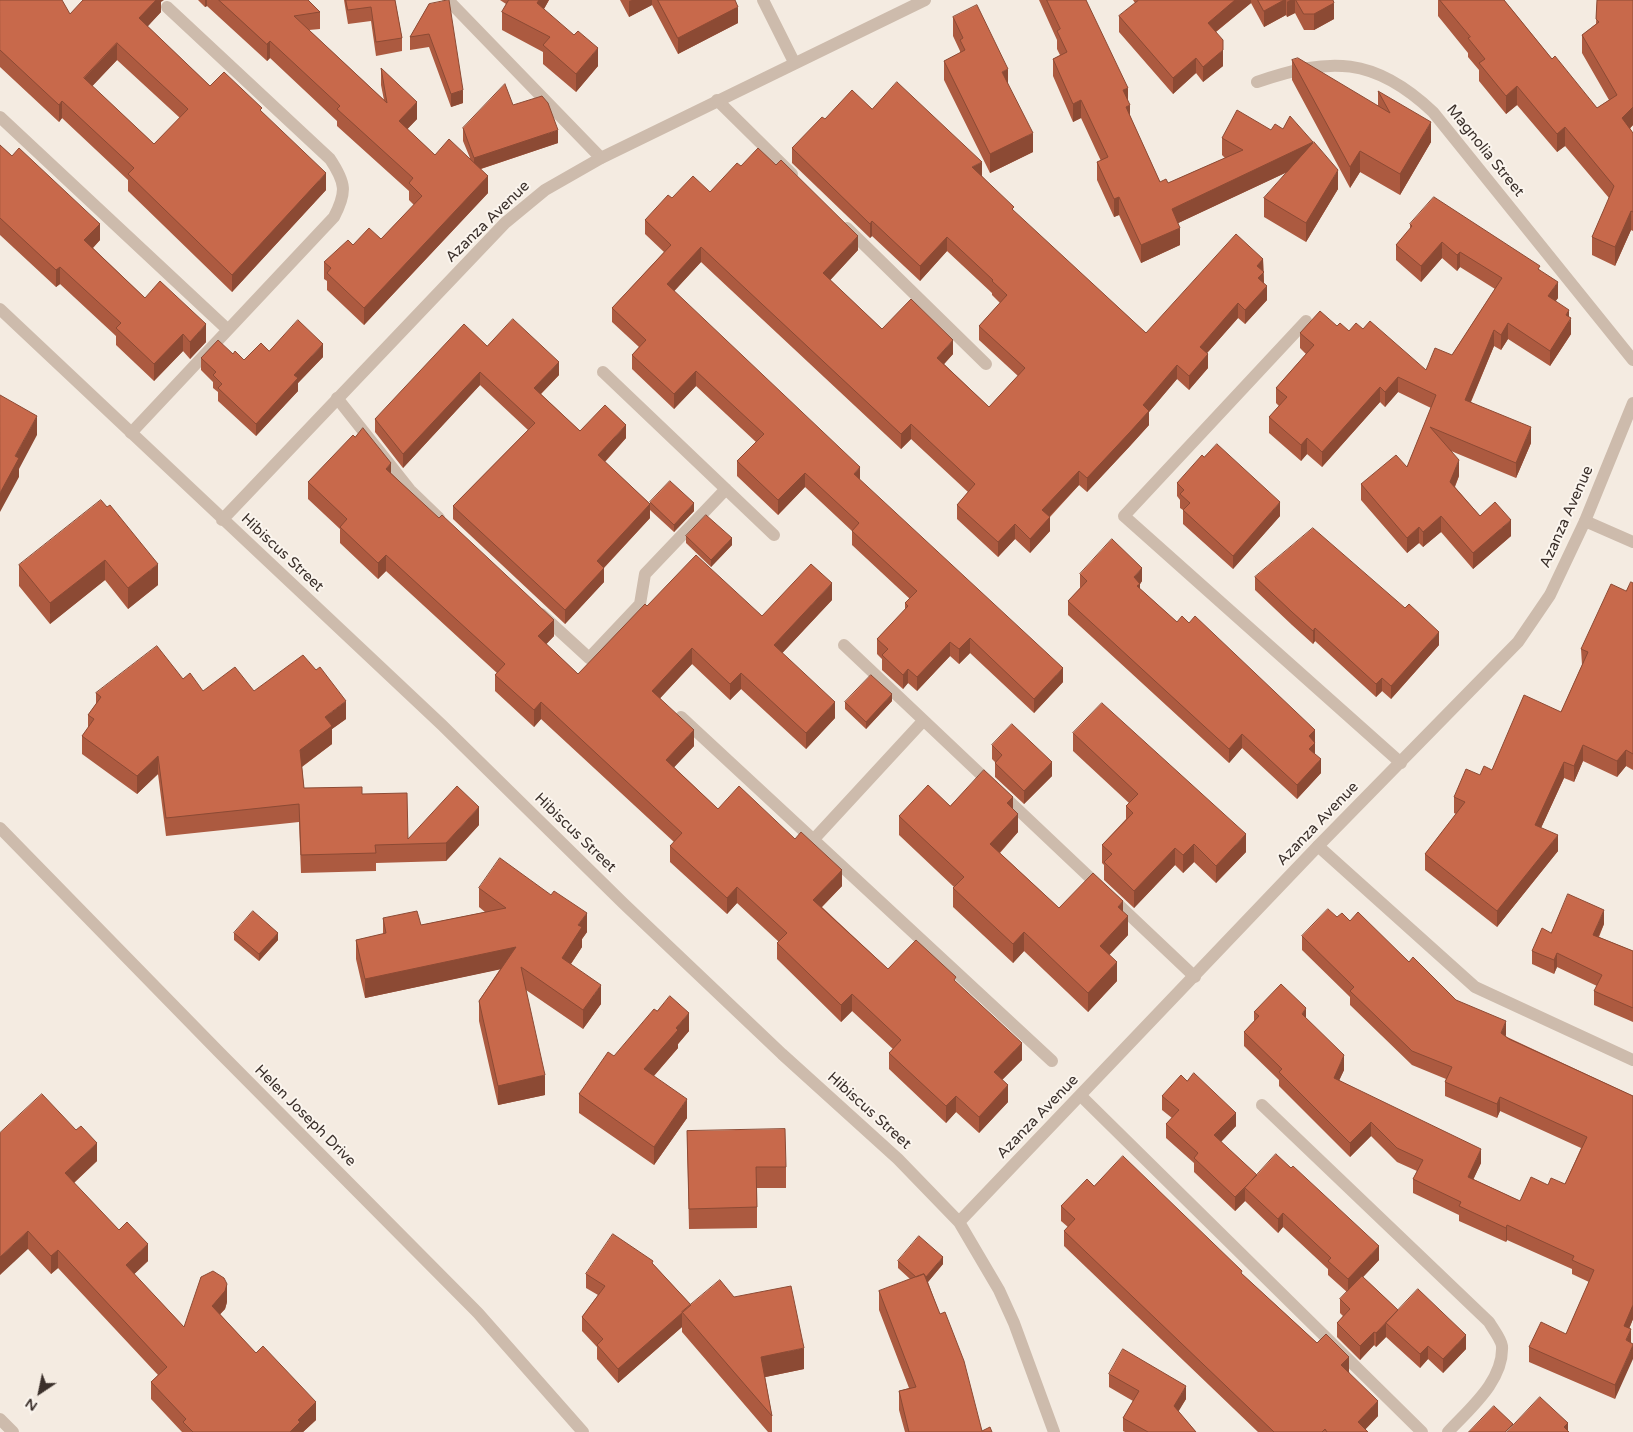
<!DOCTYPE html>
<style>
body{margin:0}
#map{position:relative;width:1633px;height:1432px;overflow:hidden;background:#f4ebe1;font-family:"Varela Round",sans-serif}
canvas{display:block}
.north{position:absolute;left:15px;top:1367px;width:50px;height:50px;-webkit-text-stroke:4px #fbf5ee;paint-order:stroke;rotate:214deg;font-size:14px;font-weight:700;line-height:20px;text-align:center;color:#3b302b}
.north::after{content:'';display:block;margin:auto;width:18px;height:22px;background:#3b302b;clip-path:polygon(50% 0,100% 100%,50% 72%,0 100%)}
</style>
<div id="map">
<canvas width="1633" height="1432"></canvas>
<div class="north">N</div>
</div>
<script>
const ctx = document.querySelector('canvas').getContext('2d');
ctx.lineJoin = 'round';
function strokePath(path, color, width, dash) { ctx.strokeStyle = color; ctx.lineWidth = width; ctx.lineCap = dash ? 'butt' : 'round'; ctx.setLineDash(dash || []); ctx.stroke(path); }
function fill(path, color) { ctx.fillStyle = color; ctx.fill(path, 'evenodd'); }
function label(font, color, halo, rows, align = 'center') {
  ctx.font = font + ' "Varela Round",sans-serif'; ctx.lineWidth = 4; ctx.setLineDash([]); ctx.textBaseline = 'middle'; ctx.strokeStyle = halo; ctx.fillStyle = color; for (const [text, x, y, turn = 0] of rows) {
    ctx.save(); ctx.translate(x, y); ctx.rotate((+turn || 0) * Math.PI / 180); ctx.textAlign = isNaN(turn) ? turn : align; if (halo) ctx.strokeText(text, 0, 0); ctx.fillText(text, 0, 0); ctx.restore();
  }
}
strokePath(new Path2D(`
 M 448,0 L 601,158
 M 763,0 L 794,62
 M 717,100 L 792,174
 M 0,117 L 227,329
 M 847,228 L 986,364
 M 1306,321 L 1124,516 L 1401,763
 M 603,372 L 774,535
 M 337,398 L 410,490 L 439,518
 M 131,433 L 334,217 C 347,192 346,183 330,159 L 167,7
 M 1585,521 L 1633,542
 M 541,614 L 589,658 L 640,604 L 645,574 L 726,489
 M 844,645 L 1195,977
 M 681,717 L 1052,1061
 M 814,839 L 923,721
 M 1318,846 L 1475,987 L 1633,1060
 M 1081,1096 L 1422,1432
 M 1262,1105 L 1489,1322 C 1493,1329 1501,1339 1502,1346 C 1504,1381 1469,1409 1448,1432`), '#cdbbac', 12);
strokePath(new Path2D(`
 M 1257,82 C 1330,57 1374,56 1433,112 L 1633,360
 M 0,309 L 442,725 L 623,903 L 782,1054 L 898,1159 L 959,1222 L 999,1290 L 1014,1323 L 1054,1432
 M 222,520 L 505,223 L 545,190 L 601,158 L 925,0
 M 959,1222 L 1318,846 L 1518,642 L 1550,595 L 1585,521 L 1633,403
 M 0,1419 L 13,1432`), '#cdbbac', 12);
strokePath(new Path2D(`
 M 0,828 L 218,1051 L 478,1313 L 583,1432`), '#cdbbac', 12);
fill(new Path2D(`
 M 0,0 L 70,14 L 161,2 L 161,12 L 147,26 L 210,86 L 262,113 L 326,190 L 232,292 L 128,191 L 128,180 L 62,118 L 59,122 L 0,67 ZM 117,60 L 180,118 L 154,144 L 92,86 Z
 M 198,0 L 308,0 L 320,12 L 320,29 L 309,30 L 384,100 L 381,85 L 381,68 L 417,119 L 407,129 L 435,155 L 470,158 L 463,141 L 463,128 L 513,105 L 558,143 L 481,169 L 488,193 L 364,325 L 327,290 L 327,281 L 324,279 L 324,262 L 353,245 L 381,239 L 414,205 L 409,200 L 409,191 L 337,126 L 337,121 L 270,58 L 267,61 L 207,6 L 205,7 Z
 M 344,0 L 395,0 L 402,38 L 402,51 L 376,56 L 371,21 L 348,24 Z
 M 500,0 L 549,0 L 544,9 L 598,66 L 576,92 L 543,64 L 543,52 L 502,30 L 502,12 L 506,4 Z
 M 620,0 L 735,0 L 738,23 L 678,54 L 652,5 L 629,17 Z
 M 1039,0 L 1086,0 L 1128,101 L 1130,116 L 1160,182 L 1168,183 L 1225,158 L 1222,155 L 1222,138 L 1283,129 L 1313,144 L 1338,189 L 1306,242 L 1264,217 L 1264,198 L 1287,172 L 1178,223 L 1180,245 L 1141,263 L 1119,215 L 1114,217 L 1097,180 L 1097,162 L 1101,161 L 1081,118 L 1073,122 L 1053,76 L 1053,59 L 1060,55 L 1057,49 L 1057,40 Z
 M 1133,0 L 1333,0 L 1334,19 L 1314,30 L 1304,30 L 1295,13 L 1287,17 L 1286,15 L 1264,27 L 1251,3 L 1216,32 L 1223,66 L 1203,82 L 1196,73 L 1173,94 L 1119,32 L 1119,16 L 1135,3 Z
 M 1438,0 L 1504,0 L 1552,59 L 1597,108 L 1609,100 L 1582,53 L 1582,35 L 1596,24 L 1597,0 L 1633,0 L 1633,125 L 1630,128 L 1633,133 L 1633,231 L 1631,230 L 1615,266 L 1592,255 L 1592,237 L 1609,198 L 1565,146 L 1557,152 L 1517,105 L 1506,114 L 1479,81 L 1479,70 L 1468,57 L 1468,53 L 1438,16 Z
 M 429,4 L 463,103 L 451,107 L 429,47 L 410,50 L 410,37 Z
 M 953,17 L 1008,84 L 1033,152 L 990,173 L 944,80 L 944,61 L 960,53 L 960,51 L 953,36 Z
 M 1292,60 L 1378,106 L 1378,91 L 1431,142 L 1400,195 L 1360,172 L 1350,188 L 1292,80 Z
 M 872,109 L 982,176 L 1014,212 L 1146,333 L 1263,259 L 1264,283 L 1267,300 L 1245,324 L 1238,318 L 1207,353 L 1208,368 L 1189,390 L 1177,379 L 1149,412 L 1149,425 L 1130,446 L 1087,492 L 1079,485 L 1050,517 L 1050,531 L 1030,553 L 1015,539 L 998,557 L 957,519 L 957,505 L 968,492 L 911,439 L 901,449 L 701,262 L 674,291 L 860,480 L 1063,682 L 1034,713 L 970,653 L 959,664 L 950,656 L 917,691 L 908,683 L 903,689 L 882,670 L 882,659 L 877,654 L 877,639 L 905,610 L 905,603 L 910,599 L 852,545 L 852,531 L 805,487 L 778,515 L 737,476 L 737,461 L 756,442 L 696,386 L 674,409 L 632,369 L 632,355 L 639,347 L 612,322 L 612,308 L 664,252 L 645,234 L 645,220 L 672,198 L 710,192 L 741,166 L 858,250 L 830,280 L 882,329 L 953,354 L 944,364 L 989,407 L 1018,376 L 979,340 L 979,326 L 1000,303 L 992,295 L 992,293 L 947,251 L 920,281 L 872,236 L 870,238 L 792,163 L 792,148 L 825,119 Z
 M 0,145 L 100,240 L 93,248 L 145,298 L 206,342 L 190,359 L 183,351 L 154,381 L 116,345 L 116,336 L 60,284 L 56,287 L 0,235 Z
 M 1410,224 L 1540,270 L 1558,298 L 1555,301 L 1569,317 L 1571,334 L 1550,366 L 1508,339 L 1501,350 L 1494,346 L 1471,402 L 1531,443 L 1516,478 L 1451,451 L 1459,476 L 1455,487 L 1480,516 L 1511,536 L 1473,569 L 1441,532 L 1423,547 L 1419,543 L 1407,553 L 1361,500 L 1361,484 L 1407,467 L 1431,408 L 1398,392 L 1385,407 L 1380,402 L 1322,467 L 1307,454 L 1301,461 L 1269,433 L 1269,417 L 1279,406 L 1276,403 L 1276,388 L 1306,354 L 1300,348 L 1300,333 L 1337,326 L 1349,331 L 1363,329 L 1426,370 L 1452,355 L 1495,289 L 1460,267 L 1457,271 L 1442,258 L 1421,282 L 1396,260 L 1396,245 L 1410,229 Z
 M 487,346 L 559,375 L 541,394 L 580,431 L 626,438 L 605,462 L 650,504 L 650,502 L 694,511 L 674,532 L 650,510 L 650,518 L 604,568 L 604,582 L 565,624 L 453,519 L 453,506 L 528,430 L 480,385 L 403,468 L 375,432 L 375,419 Z
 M 269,351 L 323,357 L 298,383 L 298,391 L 256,436 L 218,401 L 218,392 L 213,388 L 213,382 L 201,370 L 201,358 L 244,360 Z
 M 355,437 L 554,636 L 546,644 L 578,674 L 647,606 L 762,616 L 832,600 L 782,653 L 835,718 L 806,749 L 741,689 L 730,700 L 692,664 L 660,698 L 694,746 L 674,767 L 718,809 L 842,886 L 822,907 L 888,969 L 956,982 L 1022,1060 L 1002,1080 L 1008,1102 L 979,1133 L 956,1112 L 946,1123 L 889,1069 L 889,1053 L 893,1049 L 852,1011 L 841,1022 L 777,959 L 777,943 L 779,942 L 737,903 L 727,914 L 670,862 L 670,846 L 674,842 L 541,719 L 534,727 L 495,691 L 495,675 L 497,673 L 386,571 L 378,579 L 340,543 L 340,529 L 308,499 L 308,482 Z
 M 1177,483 L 1280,516 L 1233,569 L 1183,524 L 1183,510 L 1180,508 L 1180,500 L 1177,496 Z
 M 107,507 L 158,585 L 128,609 L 105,580 L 50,624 L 19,586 L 19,565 Z
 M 686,536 L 732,545 L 711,567 L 686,543 Z
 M 1080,574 L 1142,581 L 1140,584 L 1140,589 L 1177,622 L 1189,623 L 1315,730 L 1315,754 L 1321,773 L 1297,799 L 1242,748 L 1229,763 L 1068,615 L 1068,601 L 1080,588 Z
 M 1255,577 L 1439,645 L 1391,699 L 1382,691 L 1376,697 L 1315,641 L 1313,644 L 1292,625 L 1255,590 Z
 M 1633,583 L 1633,770 L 1626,766 L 1617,777 L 1583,761 L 1574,782 L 1564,778 L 1541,828 L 1558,851 L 1497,927 L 1425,870 L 1425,854 L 1456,814 L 1454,813 L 1454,797 L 1480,775 L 1492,770 L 1561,712 L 1582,665 L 1581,649 Z
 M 183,679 L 203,691 L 254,691 L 346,719 L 332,729 L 332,744 L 302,767 L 304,788 L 362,794 L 408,839 L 479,825 L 446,861 L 376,863 L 376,871 L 301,873 L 299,822 L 166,836 L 158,774 L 137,794 L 82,754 L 82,736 L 88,728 L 88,715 L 96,704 L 96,693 Z
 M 892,701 L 866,729 L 845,709 L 845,702 Z
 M 1073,733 L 1246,852 L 1216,883 L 1194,862 L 1183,873 L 1175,865 L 1134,908 L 1104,880 L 1104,865 L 1102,863 L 1102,845 L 1126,819 L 1126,806 L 1129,803 L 1073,751 Z
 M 992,745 L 1052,776 L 1024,804 L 995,777 L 995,762 L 992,759 Z
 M 950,806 L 1013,809 L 1018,832 L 1000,853 L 1059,908 L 1123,912 L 1128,935 L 1109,955 L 1117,981 L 1088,1012 L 1024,951 L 1013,963 L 953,907 L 953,888 L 954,887 L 899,835 L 899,816 Z
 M 479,888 L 587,932 L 582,939 L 582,947 L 571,964 L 601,1004 L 583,1029 L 526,990 L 545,1095 L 498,1105 L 479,1021 L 479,1001 L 500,969 L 365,998 L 356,959 L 356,940 L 383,934 L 383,918 L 421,925 L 485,912 L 479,907 Z
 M 1337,917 L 1350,921 L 1409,962 L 1456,1000 L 1506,1035 L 1505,1036 L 1633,1096 L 1633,1319 L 1629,1329 L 1615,1399 L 1529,1362 L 1529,1347 L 1566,1334 L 1589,1282 L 1572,1274 L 1572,1269 L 1507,1240 L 1506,1242 L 1459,1221 L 1459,1215 L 1413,1193 L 1413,1179 L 1417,1171 L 1397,1162 L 1371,1136 L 1350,1157 L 1279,1086 L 1279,1080 L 1244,1046 L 1244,1032 L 1254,1021 L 1254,1012 L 1306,1018 L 1344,1070 L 1339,1080 L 1481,1163 L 1473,1179 L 1520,1201 L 1548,1185 L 1565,1184 L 1581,1148 L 1500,1111 L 1497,1118 L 1445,1096 L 1445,1082 L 1446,1079 L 1412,1065 L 1350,1005 L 1350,997 L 1302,950 L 1302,936 Z
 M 1604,924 L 1599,937 L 1633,951 L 1633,1022 L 1594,1005 L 1594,991 L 1597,986 L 1557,967 L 1554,974 L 1532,964 L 1532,951 L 1551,933 Z
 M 234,933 L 278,940 L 259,961 L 234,940 Z
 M 657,1011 L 689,1031 L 678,1044 L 678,1048 L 654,1076 L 687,1118 L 654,1165 L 579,1113 L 579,1094 Z
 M 1187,1081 L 1236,1126 L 1221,1142 L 1257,1175 L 1379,1260 L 1363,1277 L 1398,1310 L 1466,1349 L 1443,1373 L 1428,1359 L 1420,1368 L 1386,1337 L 1376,1347 L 1374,1345 L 1360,1360 L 1337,1337 L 1337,1323 L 1343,1316 L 1340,1313 L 1340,1299 L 1347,1292 L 1328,1275 L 1328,1269 L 1283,1227 L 1278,1233 L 1245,1201 L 1235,1211 L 1194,1172 L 1194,1163 L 1166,1138 L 1166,1124 L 1172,1118 L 1162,1110 L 1162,1096 Z
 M 687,1131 L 786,1167 L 786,1188 L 757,1188 L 757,1228 L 689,1229 Z
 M 0,1133 L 97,1161 L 74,1183 L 148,1261 L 134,1274 L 184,1327 L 227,1302 L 225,1309 L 220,1314 L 316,1420 L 303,1432 L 182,1432 L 151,1399 L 151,1382 L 158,1375 L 58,1268 L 51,1274 L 28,1249 Z
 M 1094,1186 L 1242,1274 L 1317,1343 L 1349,1372 L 1378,1416 L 1365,1429 L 1368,1432 L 1258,1432 L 1064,1246 L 1064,1231 L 1068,1227 L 1061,1221 L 1061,1206 Z
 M 898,1261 L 943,1264 L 928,1282 L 982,1431 L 992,1432 L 905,1432 L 899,1410 L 899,1391 L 909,1388 L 879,1310 L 879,1291 L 910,1279 L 898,1268 Z
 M 653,1264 L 691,1305 L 734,1297 L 804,1369 L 765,1377 L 772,1416 L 772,1432 L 768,1432 L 682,1332 L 682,1327 L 618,1383 L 597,1359 L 597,1347 L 582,1331 L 582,1317 L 598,1295 L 586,1288 L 586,1274 Z
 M 1109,1374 L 1186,1399 L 1178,1411 L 1196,1432 L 1125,1432 L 1123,1431 L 1123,1418 L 1133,1401 L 1109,1387 Z`), '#ac5a40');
fill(new Path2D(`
 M 156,0 L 164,0 L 161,2 L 161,12 L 139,36 L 139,18 Z
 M 205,0 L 207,0 L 207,6 L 205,7 Z
 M 539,0 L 549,0 L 537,21 L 537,3 Z
 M 632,0 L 652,0 L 652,5 L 629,17 L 629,1 Z
 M 1235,0 L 1251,0 L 1251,3 L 1208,38 L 1208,23 Z
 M 1284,0 L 1286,0 L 1286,15 L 1264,27 L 1264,11 Z
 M 1290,0 L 1295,0 L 1295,13 L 1287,17 L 1287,2 Z
 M 1334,3 L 1334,19 L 1314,30 L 1314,14 Z
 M 738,7 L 738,23 L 678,54 L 678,38 Z
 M 270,41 L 270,58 L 267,61 L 267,44 Z
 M 117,43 L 117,60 L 84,95 L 84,78 Z
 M 598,48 L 598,66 L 576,92 L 576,74 Z
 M 1223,50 L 1223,66 L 1203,82 L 1203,67 Z
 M 1196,58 L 1196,73 L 1173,94 L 1173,78 Z
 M 1008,69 L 1008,88 L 1002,72 Z
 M 1517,86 L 1517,105 L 1506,114 L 1506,96 Z
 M 1128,88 L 1128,106 L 1123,90 Z
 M 463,90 L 463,103 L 451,107 L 451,94 Z
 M 1081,100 L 1081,118 L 1073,122 L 1073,104 Z
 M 62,101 L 62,118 L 59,122 L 59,105 Z
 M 417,102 L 417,119 L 399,138 L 399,121 Z
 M 1130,105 L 1130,123 L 1126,107 Z
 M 1633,107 L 1633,125 L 1622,137 L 1622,118 Z
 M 1431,122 L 1431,142 L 1400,195 L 1400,174 Z
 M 1565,127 L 1565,146 L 1557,152 L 1557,134 Z
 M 558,130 L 558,143 L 474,171 L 474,158 Z
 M 1033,133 L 1033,152 L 990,173 L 990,154 Z
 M 1313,142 L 1313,160 L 1172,226 L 1172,209 Z
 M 1360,151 L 1360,172 L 1350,188 L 1350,167 Z
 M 982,162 L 982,176 L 972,182 L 972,167 Z
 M 1338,170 L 1338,189 L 1306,242 L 1306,223 Z
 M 326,173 L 326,190 L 232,292 L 232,275 Z
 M 488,176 L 488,193 L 364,325 L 364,308 Z
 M 1119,197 L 1119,215 L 1114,217 L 1114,199 Z
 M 1631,211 L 1631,230 L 1615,266 L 1615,247 Z
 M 872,221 L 872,236 L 870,238 L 870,224 Z
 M 100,224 L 100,240 L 84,257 L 84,240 Z
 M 1180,228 L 1180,245 L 1141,263 L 1141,245 Z
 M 858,236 L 858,250 L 823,288 L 823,273 Z
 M 947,237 L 947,251 L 920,281 L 920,266 Z
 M 1442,242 L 1442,258 L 1421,282 L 1421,266 Z
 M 701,247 L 701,262 L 667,299 L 667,284 Z
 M 1460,252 L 1460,267 L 1457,271 L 1457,255 Z
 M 1263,259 L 1264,286 L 1258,293 L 1257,266 Z
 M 60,267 L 60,284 L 56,287 L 56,270 Z
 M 1558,282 L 1558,298 L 1548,312 L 1548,296 Z
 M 1267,286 L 1267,300 L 1245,324 L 1245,310 Z
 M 1238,303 L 1238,318 L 1200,361 L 1200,347 Z
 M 1569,310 L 1569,322 L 1571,318 L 1571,334 L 1550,366 L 1550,351 L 1566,315 Z
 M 1508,323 L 1508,339 L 1501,350 L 1501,335 Z
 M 206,324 L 206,342 L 190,359 L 190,342 Z
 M 1494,330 L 1494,346 L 1465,415 L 1465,400 Z
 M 183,334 L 183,351 L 154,381 L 154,364 Z
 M 953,340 L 953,354 L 937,372 L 937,358 Z
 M 323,344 L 323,357 L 298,383 L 298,391 L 256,436 L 256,424 L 294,375 Z
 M 1208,354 L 1208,368 L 1189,390 L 1189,376 Z
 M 559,362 L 559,375 L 534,401 L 534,388 Z
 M 1177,365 L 1177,379 L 1149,412 L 1149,425 L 1130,446 L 1087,492 L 1087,478 L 1143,405 Z
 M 696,371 L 696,386 L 674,409 L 674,394 Z
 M 480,372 L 480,385 L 403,468 L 403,454 Z
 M 1398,377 L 1398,392 L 1385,407 L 1385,392 Z
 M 1380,387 L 1380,402 L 1322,467 L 1322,452 Z
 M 37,416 L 37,435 L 19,469 L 19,477 L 0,512 L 0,493 L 15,456 Z
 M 911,424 L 911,439 L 901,449 L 901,434 Z
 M 626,425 L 626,438 L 598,469 L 598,455 Z
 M 1531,427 L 1531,443 L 1516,478 L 1516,463 Z
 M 1307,438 L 1307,454 L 1301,461 L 1301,445 Z
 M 1459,460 L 1459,476 L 1450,497 L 1450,482 Z
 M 391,463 L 391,479 L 386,469 Z
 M 860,467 L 860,481 L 854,474 Z
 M 1079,471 L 1079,485 L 1042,524 L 1042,510 Z
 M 805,473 L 805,487 L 778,515 L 778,500 Z
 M 1280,502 L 1280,516 L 1233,569 L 1233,556 Z
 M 694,503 L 694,511 L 674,532 L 674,525 Z
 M 650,504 L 650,518 L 597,575 L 597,561 Z
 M 1441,516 L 1441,532 L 1423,547 L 1423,532 Z
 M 1050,517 L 1050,531 L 1030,553 L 1030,539 Z
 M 1511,520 L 1511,536 L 1473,569 L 1473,553 Z
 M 1015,524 L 1015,539 L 998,557 L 998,542 Z
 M 1419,527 L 1419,543 L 1407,553 L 1407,538 Z
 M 732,538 L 732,545 L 711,567 L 711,560 Z
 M 386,555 L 386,571 L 378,579 L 378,563 Z
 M 105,560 L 105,580 L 50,624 L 50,603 Z
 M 158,564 L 158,585 L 128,609 L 128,588 Z
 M 604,568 L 604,582 L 565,624 L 565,610 Z
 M 1142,568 L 1142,581 L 1140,584 L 1140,597 L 1134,577 Z
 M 832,583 L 832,600 L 774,662 L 774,645 Z
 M 554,620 L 554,636 L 538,653 L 538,636 Z
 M 1315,628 L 1315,641 L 1313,644 L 1313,631 Z
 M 1439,632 L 1439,645 L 1391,699 L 1391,686 Z
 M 970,638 L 970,653 L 959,664 L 959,649 Z
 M 950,642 L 950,656 L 917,691 L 917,677 Z
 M 692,648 L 692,664 L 652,707 L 652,691 Z
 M 1063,668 L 1063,682 L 1034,713 L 1034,699 Z
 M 908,669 L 908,683 L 903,689 L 903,675 Z
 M 741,673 L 741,689 L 730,700 L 730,684 Z
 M 1382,678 L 1382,691 L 1376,697 L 1376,684 Z
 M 892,694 L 892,701 L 866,729 L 866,722 Z
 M 346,701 L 346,719 L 332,729 L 332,744 L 300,768 L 300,750 L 325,717 Z
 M 541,702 L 541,719 L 534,727 L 534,710 Z
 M 835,702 L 835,718 L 806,749 L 806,733 Z
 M 694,730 L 694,746 L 666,776 L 666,760 Z
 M 1315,730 L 1315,756 L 1309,763 L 1309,736 Z
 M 1242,734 L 1242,748 L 1229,763 L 1229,749 Z
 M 1583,745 L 1583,761 L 1574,782 L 1574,766 Z
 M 1626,750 L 1626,766 L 1617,777 L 1617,761 Z
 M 158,756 L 158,774 L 137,794 L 137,776 Z
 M 1321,759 L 1321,773 L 1297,799 L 1297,785 Z
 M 1052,762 L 1052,776 L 1024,804 L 1024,791 Z
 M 1564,762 L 1564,778 L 1535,841 L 1535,825 Z
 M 1013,797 L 1013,816 L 1007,803 Z
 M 479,807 L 479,825 L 446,861 L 446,843 Z
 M 1018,814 L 1018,832 L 990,863 L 990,844 Z
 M 1246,834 L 1246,852 L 1216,883 L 1216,866 Z
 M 1558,835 L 1558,851 L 1497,927 L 1497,911 Z
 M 1194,844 L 1194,862 L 1183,873 L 1183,855 Z
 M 1175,848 L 1175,865 L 1134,908 L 1134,891 Z
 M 842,870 L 842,886 L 813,916 L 813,900 Z
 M 737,887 L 737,903 L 727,914 L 727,898 Z
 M 1123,901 L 1123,920 L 1118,907 Z
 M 1604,910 L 1604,924 L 1593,948 L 1593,935 Z
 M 587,913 L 587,932 L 582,939 L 582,947 L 562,977 L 562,958 L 578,925 Z
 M 1128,916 L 1128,935 L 1100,965 L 1100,946 Z
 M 1024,932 L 1024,951 L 1013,963 L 1013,944 Z
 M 278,933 L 278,940 L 259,961 L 259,954 Z
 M 516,947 L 516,966 L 365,998 L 365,979 Z
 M 1557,953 L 1557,967 L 1554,974 L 1554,960 Z
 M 1117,962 L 1117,981 L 1088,1012 L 1088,993 Z
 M 601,985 L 601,1004 L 583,1029 L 583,1010 Z
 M 852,994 L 852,1011 L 841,1022 L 841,1005 Z
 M 1306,1008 L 1306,1022 L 1302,1014 Z
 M 689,1013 L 689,1031 L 678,1044 L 678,1048 L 644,1087 L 644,1069 L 676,1028 Z
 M 1506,1021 L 1506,1035 L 1501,1048 L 1501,1033 Z
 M 1022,1043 L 1022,1060 L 994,1088 L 994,1072 Z
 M 1344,1055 L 1344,1070 L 1334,1092 L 1334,1078 Z
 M 545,1075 L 545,1095 L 498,1105 L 498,1086 Z
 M 1008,1085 L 1008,1102 L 979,1133 L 979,1117 Z
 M 956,1096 L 956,1112 L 946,1123 L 946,1106 Z
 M 1500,1097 L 1500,1111 L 1497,1118 L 1497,1104 Z
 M 687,1099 L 687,1118 L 654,1165 L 654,1147 Z
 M 1236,1113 L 1236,1126 L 1214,1149 L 1214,1135 Z
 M 1371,1122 L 1371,1136 L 1350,1157 L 1350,1143 Z
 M 97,1143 L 97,1161 L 65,1191 L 65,1173 Z
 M 1481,1149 L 1481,1163 L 1468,1191 L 1468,1177 Z
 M 1245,1188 L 1245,1201 L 1235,1211 L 1235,1197 Z
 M 1283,1213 L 1283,1227 L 1278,1233 L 1278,1219 Z
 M 1507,1225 L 1507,1240 L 1506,1242 L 1506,1228 Z
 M 28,1231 L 28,1249 L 0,1275 L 0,1257 Z
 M 148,1244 L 148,1261 L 126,1282 L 126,1265 Z
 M 1379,1246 L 1379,1260 L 1348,1293 L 1348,1279 Z
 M 58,1250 L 58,1268 L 51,1274 L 51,1256 Z
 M 943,1257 L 943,1264 L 922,1289 L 922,1282 Z
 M 227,1284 L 227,1302 L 225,1309 L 212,1323 L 212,1306 Z
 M 1633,1305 L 1633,1319 L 1624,1341 L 1624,1326 Z
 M 682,1313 L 682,1327 L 618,1383 L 618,1369 Z
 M 1386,1323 L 1386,1337 L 1376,1347 L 1376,1333 Z
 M 1631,1329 L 1631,1344 L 1626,1340 Z
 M 1374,1332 L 1374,1345 L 1360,1360 L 1360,1346 Z
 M 1466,1335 L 1466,1349 L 1443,1373 L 1443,1359 Z
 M 1633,1345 L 1633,1359 L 1615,1399 L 1615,1385 Z
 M 1428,1346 L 1428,1359 L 1420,1368 L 1420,1354 Z
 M 804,1348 L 804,1369 L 761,1378 L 761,1357 Z
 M 1349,1357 L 1349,1372 L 1341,1380 L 1341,1365 Z
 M 1186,1386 L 1186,1399 L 1174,1419 L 1174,1406 Z
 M 1378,1401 L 1378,1416 L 1363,1432 L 1358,1422 Z
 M 316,1402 L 316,1420 L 303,1432 L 290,1432 L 298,1420 Z
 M 1568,1423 L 1568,1432 L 1564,1427 Z`), '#8c4a34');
const building = new Path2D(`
 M 0,0 L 62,0 L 70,14 L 83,0 L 156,0 L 139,18 L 210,86 L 224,72 L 262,108 L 260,110 L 326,173 L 232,275 L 128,174 L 134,168 L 62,101 L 59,105 L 0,50 ZM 117,43 L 188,109 L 154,144 L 84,78 Z
 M 219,0 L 308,0 L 320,12 L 294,16 L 387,103 L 381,68 L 417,102 L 399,121 L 435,155 L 449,139 L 488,176 L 364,308 L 327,273 L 331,268 L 324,262 L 348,240 L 353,245 L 369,228 L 381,239 L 422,196 L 409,183 L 413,178 L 337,109 L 340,106 L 270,41 L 267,44 Z
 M 346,0 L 395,0 L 402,38 L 376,42 L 371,7 L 348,10 Z
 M 449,0 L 463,90 L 451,94 L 429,34 L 410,37 L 429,4 Z
 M 509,0 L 539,0 L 537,3 L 574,35 L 578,31 L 598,48 L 576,74 L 543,45 L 550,37 L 502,12 Z
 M 658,0 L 735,0 L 738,7 L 678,38 Z
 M 1047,0 L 1086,0 L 1128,88 L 1123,90 L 1130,105 L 1126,107 L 1160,182 L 1166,179 L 1168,183 L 1243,150 L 1222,138 L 1237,110 L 1271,130 L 1275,124 L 1283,129 L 1290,116 L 1313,142 L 1172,209 L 1180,228 L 1141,245 L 1119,197 L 1114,199 L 1097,162 L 1108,157 L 1081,100 L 1073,104 L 1053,59 L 1067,52 L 1057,31 L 1060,29 Z
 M 1139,0 L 1235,0 L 1208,23 L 1223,40 L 1223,50 L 1203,67 L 1196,58 L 1173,78 L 1119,16 Z
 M 1258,0 L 1284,0 L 1264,11 Z
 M 1296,0 L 1333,0 L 1334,3 L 1314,14 L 1304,14 Z
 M 1440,0 L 1504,0 L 1552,59 L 1555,56 L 1597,108 L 1617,95 L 1582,35 L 1599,22 L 1596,19 L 1597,0 L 1633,0 L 1633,107 L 1622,118 L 1633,133 L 1633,212 L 1631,211 L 1615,247 L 1592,237 L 1614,186 L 1565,127 L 1557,134 L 1517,86 L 1506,96 L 1479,63 L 1485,59 L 1468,38 L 1470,37 Z
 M 977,5 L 1008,69 L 1002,72 L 1033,133 L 990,154 L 944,61 L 965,50 L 960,40 L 963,38 L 953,17 Z
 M 1298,58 L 1390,113 L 1378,91 L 1431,122 L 1400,174 L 1360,151 L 1350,167 L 1292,60 Z
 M 897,82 L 982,162 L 972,167 L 1014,207 L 1012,209 L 1146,333 L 1236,234 L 1263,259 L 1257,266 L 1264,272 L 1258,278 L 1267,286 L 1245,310 L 1238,303 L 1200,347 L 1208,354 L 1189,376 L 1177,365 L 1143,405 L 1149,411 L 1130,432 L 1087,478 L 1079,471 L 1042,510 L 1050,517 L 1030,539 L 1015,524 L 998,542 L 957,505 L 975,484 L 911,424 L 901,434 L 701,247 L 667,284 L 860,467 L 854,474 L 1063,668 L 1034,699 L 970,638 L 959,649 L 950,642 L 917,677 L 908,669 L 903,675 L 882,655 L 888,649 L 877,639 L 908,606 L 905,603 L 917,591 L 852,531 L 859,523 L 805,473 L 778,500 L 737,461 L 764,434 L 696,371 L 674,394 L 632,355 L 646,340 L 612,308 L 671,245 L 645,220 L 668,195 L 672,198 L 693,176 L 710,192 L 737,163 L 741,166 L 758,148 L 776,165 L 781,160 L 858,236 L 823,273 L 882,329 L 911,299 L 953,340 L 937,358 L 989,407 L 1025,368 L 979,326 L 1007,295 L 992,281 L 993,280 L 947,237 L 920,266 L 872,221 L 870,224 L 792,148 L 822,117 L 825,119 L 852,90 L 872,109 Z
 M 505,84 L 513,105 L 542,96 L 548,103 L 558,130 L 474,158 L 463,128 Z
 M 1314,142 L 1338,170 L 1306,223 L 1264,198 Z
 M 0,145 L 12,156 L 19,148 L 100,224 L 84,240 L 145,298 L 160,281 L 206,324 L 190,342 L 183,334 L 154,364 L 116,328 L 121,323 L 60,267 L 56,270 L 0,218 Z
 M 1434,197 L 1540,266 L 1538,269 L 1558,282 L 1548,296 L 1569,310 L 1566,315 L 1571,318 L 1550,351 L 1508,323 L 1501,335 L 1494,330 L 1465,400 L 1531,427 L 1516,463 L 1430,427 L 1459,460 L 1450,482 L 1480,516 L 1495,502 L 1511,520 L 1473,553 L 1441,516 L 1423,532 L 1419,527 L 1407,538 L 1361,484 L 1396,455 L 1407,467 L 1436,395 L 1398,377 L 1385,392 L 1380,387 L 1322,452 L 1307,438 L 1301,445 L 1269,417 L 1287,397 L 1276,388 L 1314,345 L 1300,333 L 1320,311 L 1337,326 L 1340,323 L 1349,331 L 1356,323 L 1363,329 L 1370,321 L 1426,370 L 1435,348 L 1452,355 L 1502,278 L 1460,252 L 1457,255 L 1442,242 L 1421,266 L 1396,245 L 1412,226 L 1410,224 Z
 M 513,319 L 559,362 L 534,388 L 580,431 L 605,405 L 626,425 L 598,455 L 650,504 L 597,561 L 604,568 L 565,610 L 453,506 L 535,423 L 480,372 L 403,454 L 375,419 L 464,324 L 487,346 Z
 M 298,320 L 323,344 L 294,375 L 298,378 L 256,424 L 218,388 L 222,384 L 213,375 L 216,372 L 201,358 L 218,340 L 233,354 L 235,351 L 244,360 L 261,343 L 269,351 Z
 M 0,395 L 37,416 L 15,456 L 19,458 L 0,493 Z
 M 363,428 L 391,463 L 386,469 L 439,518 L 442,515 L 554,620 L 538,636 L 578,674 L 645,604 L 647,606 L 696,555 L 762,616 L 811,564 L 832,583 L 774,645 L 835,702 L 806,733 L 741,673 L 730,684 L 692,648 L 652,691 L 694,730 L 666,760 L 718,809 L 739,786 L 795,839 L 801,832 L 842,870 L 813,900 L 888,969 L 916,940 L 956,977 L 954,980 L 1022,1043 L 994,1072 L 1008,1085 L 979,1117 L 956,1096 L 946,1106 L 889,1053 L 901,1040 L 852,994 L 841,1005 L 777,943 L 787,933 L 737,887 L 727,898 L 670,846 L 682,833 L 541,702 L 534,710 L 495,675 L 505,664 L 386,555 L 378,563 L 340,527 L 347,519 L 308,482 L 353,435 L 355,437 Z
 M 1217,444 L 1280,502 L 1233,556 L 1183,510 L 1190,503 L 1180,494 L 1184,490 L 1177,483 L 1202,455 L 1204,457 Z
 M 670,481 L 694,503 L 674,525 L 650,502 Z
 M 101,500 L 107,507 L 110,505 L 158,564 L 128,588 L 105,560 L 50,603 L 19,565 Z
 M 706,515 L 732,538 L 711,560 L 686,536 Z
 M 1313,528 L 1405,608 L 1409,604 L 1439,632 L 1391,686 L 1382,678 L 1376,684 L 1315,628 L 1313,631 L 1292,612 L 1255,577 Z
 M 1112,539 L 1142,568 L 1134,577 L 1140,584 L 1137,586 L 1177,622 L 1182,616 L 1189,623 L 1195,616 L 1315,730 L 1309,736 L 1315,743 L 1309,749 L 1321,759 L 1297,785 L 1242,734 L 1229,749 L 1068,601 L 1087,581 L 1080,574 Z
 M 1631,582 L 1633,583 L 1633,754 L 1626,750 L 1617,761 L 1583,745 L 1574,766 L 1564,762 L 1535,825 L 1558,835 L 1497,911 L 1425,854 L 1465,802 L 1454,797 L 1466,769 L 1480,775 L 1484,766 L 1492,770 L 1524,695 L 1561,712 L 1588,652 L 1581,649 L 1611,584 L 1626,591 Z
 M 157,646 L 183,679 L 190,673 L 203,691 L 235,667 L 254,691 L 303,655 L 316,670 L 320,667 L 346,701 L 325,717 L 332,726 L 300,750 L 304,788 L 362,787 L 362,794 L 407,793 L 408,839 L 457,786 L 479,807 L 446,843 L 375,845 L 376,853 L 301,855 L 299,804 L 166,818 L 158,756 L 137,776 L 82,736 L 94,719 L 88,715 L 101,697 L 96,693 Z
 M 871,675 L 892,694 L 866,722 L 845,702 Z
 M 1102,703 L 1246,834 L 1216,866 L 1194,844 L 1183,855 L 1175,848 L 1134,891 L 1104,862 L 1112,854 L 1102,845 L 1133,813 L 1126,806 L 1138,794 L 1073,733 Z
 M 1012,724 L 1052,762 L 1024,791 L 995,763 L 1002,755 L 992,745 Z
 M 984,770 L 1013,797 L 1007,803 L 1018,814 L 990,844 L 1059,908 L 1093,873 L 1123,901 L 1118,907 L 1128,916 L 1100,946 L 1117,962 L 1088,993 L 1024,932 L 1013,944 L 953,888 L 964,877 L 899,816 L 928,785 L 950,806 Z
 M 500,858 L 551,895 L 554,891 L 587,913 L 578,925 L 582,927 L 562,958 L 601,985 L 583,1010 L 521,967 L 545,1075 L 498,1086 L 479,1001 L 516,947 L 365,979 L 356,940 L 386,933 L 383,918 L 417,911 L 421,925 L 506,908 L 479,888 Z
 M 1568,894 L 1604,910 L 1593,935 L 1633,951 L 1633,1008 L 1594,991 L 1602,975 L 1557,953 L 1554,960 L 1532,951 L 1542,928 L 1551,933 Z
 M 1328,909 L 1337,917 L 1342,913 L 1350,921 L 1358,912 L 1409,962 L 1413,957 L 1456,1000 L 1506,1021 L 1501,1033 L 1509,1039 L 1633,1096 L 1633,1305 L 1624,1326 L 1631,1329 L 1626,1340 L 1633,1344 L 1633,1345 L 1615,1385 L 1529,1347 L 1541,1322 L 1566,1334 L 1594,1270 L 1572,1260 L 1574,1256 L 1507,1225 L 1506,1228 L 1459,1206 L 1461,1202 L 1413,1179 L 1423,1160 L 1397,1148 L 1371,1122 L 1350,1143 L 1279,1072 L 1282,1069 L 1244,1032 L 1259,1016 L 1254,1012 L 1281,984 L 1306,1008 L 1302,1014 L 1344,1055 L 1334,1078 L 1481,1149 L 1468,1177 L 1520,1201 L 1531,1177 L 1548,1185 L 1551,1178 L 1565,1184 L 1587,1137 L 1500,1097 L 1497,1104 L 1445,1082 L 1452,1067 L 1412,1051 L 1350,991 L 1354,987 L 1302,936 Z
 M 253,911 L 278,933 L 259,954 L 234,933 Z
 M 670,996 L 689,1013 L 676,1028 L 678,1030 L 644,1069 L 687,1099 L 654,1147 L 579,1094 L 608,1052 L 614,1056 L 654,1009 L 657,1011 Z
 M 1194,1073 L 1236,1113 L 1214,1135 L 1257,1175 L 1235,1197 L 1194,1158 L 1198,1153 L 1166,1124 L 1179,1110 L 1162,1096 L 1181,1075 L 1187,1081 Z
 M 42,1094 L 76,1130 L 81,1126 L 97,1143 L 65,1173 L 119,1230 L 127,1222 L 148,1244 L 126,1265 L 184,1327 L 201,1277 L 213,1271 L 224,1278 L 227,1284 L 225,1291 L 212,1306 L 256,1353 L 263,1346 L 316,1402 L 298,1420 L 300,1422 L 290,1432 L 193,1432 L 183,1422 L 186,1419 L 151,1382 L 167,1367 L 58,1250 L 51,1256 L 28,1231 L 0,1257 L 0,1133 Z
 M 785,1129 L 786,1167 L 756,1167 L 757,1207 L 689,1209 L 687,1131 Z
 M 1276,1154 L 1291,1168 L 1293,1166 L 1379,1246 L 1348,1279 L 1328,1261 L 1331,1258 L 1283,1213 L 1278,1219 L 1245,1188 Z
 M 1123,1156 L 1242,1271 L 1241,1273 L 1317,1343 L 1326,1334 L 1349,1357 L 1341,1365 L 1378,1401 L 1358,1422 L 1368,1432 L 1327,1432 L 1325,1429 L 1322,1432 L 1274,1432 L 1064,1231 L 1075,1219 L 1061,1206 L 1087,1179 L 1094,1186 Z
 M 613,1234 L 653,1261 L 652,1263 L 691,1305 L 618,1369 L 597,1345 L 603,1339 L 582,1317 L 605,1286 L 586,1274 Z
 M 919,1236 L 943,1257 L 926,1277 L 924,1274 L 916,1277 L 898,1261 Z
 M 924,1274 L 940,1314 L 945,1312 L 964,1361 L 982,1431 L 990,1427 L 992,1432 L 909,1432 L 899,1391 L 916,1387 L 879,1291 Z
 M 1362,1276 L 1398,1310 L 1376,1333 L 1374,1332 L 1360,1346 L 1337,1323 L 1350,1309 L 1340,1299 Z
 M 720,1280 L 734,1297 L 791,1286 L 804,1348 L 761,1357 L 772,1416 L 682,1312 Z
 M 1418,1289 L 1466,1335 L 1443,1359 L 1428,1346 L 1420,1354 L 1386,1323 Z
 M 1123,1349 L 1186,1386 L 1174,1406 L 1196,1432 L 1148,1432 L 1123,1418 L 1139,1391 L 1109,1374 Z
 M 1540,1397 L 1568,1423 L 1564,1427 L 1569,1432 L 1507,1432 Z
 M 1494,1406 L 1513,1424 L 1505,1432 L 1469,1432 Z`);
fill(building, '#c8694b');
strokePath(building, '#8c4a34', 1);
label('15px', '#3b302b', '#fbf5ee', [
 ["Magnolia Street",1485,151,51],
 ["Azanza Avenue",488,222,-44],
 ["Azanza Avenue",1567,517,-66],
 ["Hibiscus Street",282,553,43],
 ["Azanza Avenue",1318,824,-46],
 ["Hibiscus Street",575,833,44],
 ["Hibiscus Street",869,1111,42],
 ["Helen Joseph Drive",305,1116,45],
 ["Azanza Avenue",1038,1117,-46]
]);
</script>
